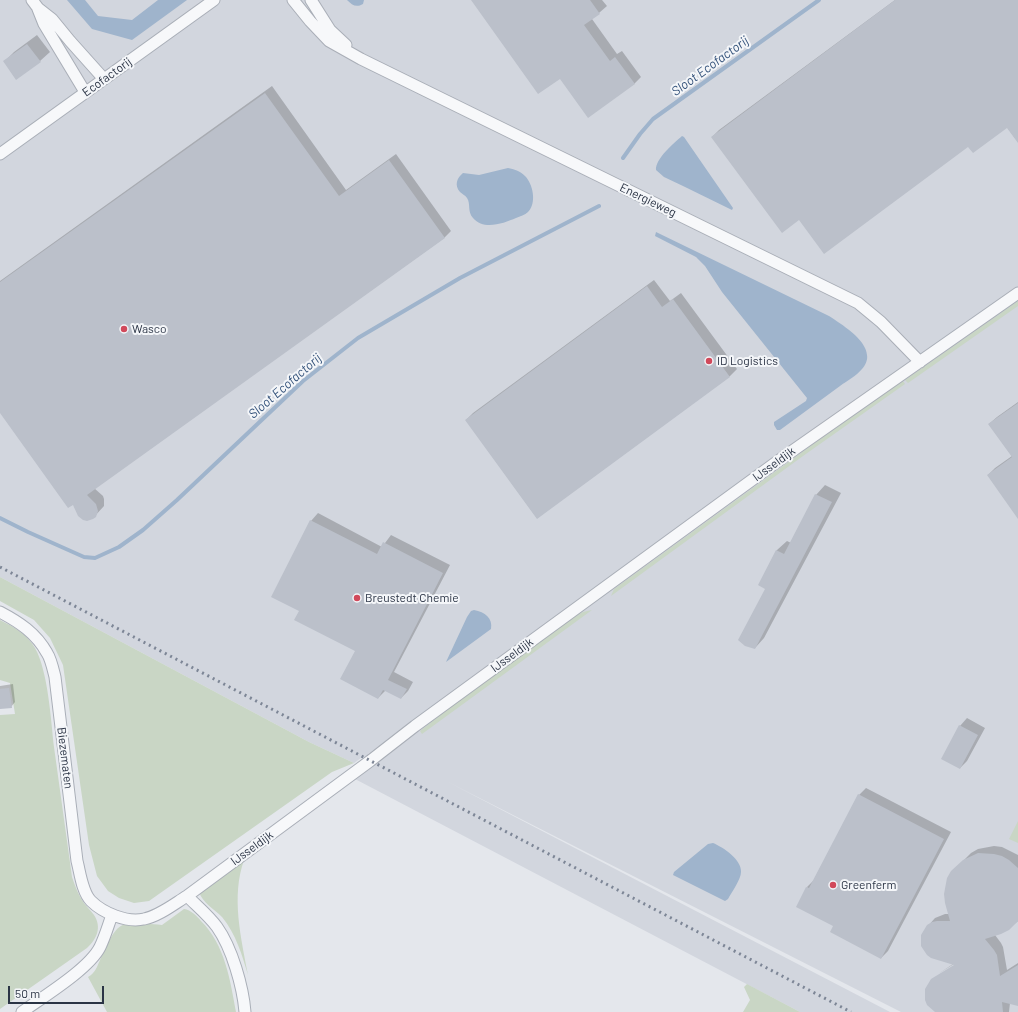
<!DOCTYPE html>
<style>
body{margin:0}
#map{position:relative;width:1018px;height:1012px;overflow:hidden;background:#e4e7ec;font-family:Barlow,sans-serif}
canvas{display:block}
.scale{position:absolute;left:8px;top:986px;width:96px;height:18px;box-sizing:border-box;border:2px solid #2b3445;border-top:0;padding-left:5px;font-size:12px;line-height:14px;white-space:nowrap;color:#2b3445;-webkit-text-stroke:3px #f4f6f9;paint-order:stroke}
</style>
<div id="map">
<canvas width="1018" height="1012"></canvas>
<div class="scale">50 m</div>
</div>
<script>
const ctx = document.querySelector('canvas').getContext('2d');
ctx.lineJoin = 'round';
function fill(path, color) { ctx.fillStyle = color; ctx.fill(path, 'evenodd'); }
function strokePath(path, color, width, dash) { ctx.strokeStyle = color; ctx.lineWidth = width; ctx.lineCap = dash ? 'butt' : 'round'; ctx.setLineDash(dash || []); ctx.stroke(path); }
function label(font, color, halo, rows, align = 'center') {
  ctx.font = font + ' Barlow,sans-serif'; ctx.lineWidth = 4; ctx.setLineDash([]); ctx.textBaseline = 'middle'; ctx.strokeStyle = halo; ctx.fillStyle = color; for (const [text, x, y, turn = 0] of rows) {
    ctx.save(); ctx.translate(x, y); ctx.rotate((+turn || 0) * Math.PI / 180); ctx.textAlign = isNaN(turn) ? turn : align; if (halo) ctx.strokeText(text, 0, 0); ctx.fillText(text, 0, 0); ctx.restore();
  }
}
fill(new Path2D(`
 M 0,0 L 1018,0 L 1018,1012 L 901,1012 L 448,782 L 890,1012 L 800,1012 L 355,779 L 372,765 L 361,758 L 354,763 L 309,742 L 0,577 ZM 379,746 L 390,752 L 379,760 L 368,754 Z`), '#d2d6de');
fill(new Path2D(`
 M 1018,301 L 1018,306 L 908,383 L 905,380 Z
 M 903,381 L 905,384 L 803,456 L 611,596 L 614,589 L 816,442 Z
 M 0,577 L 309,742 L 354,763 L 332,772 L 149,901 L 134,903 L 119,898 L 108,891 L 97,876 L 89,845 L 63,665 L 50,638 L 34,620 L 0,601 Z
 M 592,610 L 422,734 L 420,731 L 541,634 L 583,612 Z
 M 0,620 C 14,627 27,634 35,648 C 48,671 51,720 54,747 C 60,790 66,834 72,877 C 75,886 78,894 84,903 C 87,907 91,911 94,915 C 102,927 97,939 87,948 L 0,1009 L 0,715 L 15,714 L 10,683 L 0,680 Z
 M 1018,821 L 1018,843 L 1009,839 Z
 M 244,860 C 231,897 241,937 248,975 C 242,955 236,934 222,917 C 214,909 203,903 199,892 Z
 M 184,909 C 191,910 197,916 201,921 C 225,945 230,979 236,1012 L 107,1012 L 88,977 C 95,973 97,967 100,960 C 119,919 118,921 162,925 Z
 M 747,984 L 800,1012 L 743,1012 L 750,1000 L 744,987 Z`), '#c9d6c5');
fill(new Path2D(`
 M 67,0 L 85,0 L 98,16 L 132,20 L 158,0 L 187,0 L 132,40 L 92,29 Z
 M 347,0 L 364,0 L 363,4 C 356,8 352,5 347,0 Z
 M 682,136 L 684,137 L 733,208 L 732,210 L 683,186 L 664,177 L 656,170 C 655,159 674,143 682,136 Z
 M 508,168 C 514,169 520,171 525,176 C 533,184 537,203 528,212 C 525,215 520,216 516,218 C 504,223 484,231 473,218 C 467,211 471,204 467,198 C 465,195 462,194 460,192 C 454,185 457,178 463,173 L 479,175 Z
 M 656,232 L 829,316 C 841,324 866,339 867,355 C 868,360 865,366 862,369 C 856,376 847,381 840,386 C 820,401 800,415 780,430 L 777,430 L 774,425 L 774,422 L 806,401 L 807,398 L 722,292 L 705,266 L 696,257 L 655,236 Z
 M 474,610 C 485,612 493,618 491,629 L 446,662 L 467,617 L 471,611 Z
 M 713,843 C 723,847 742,860 741,872 C 741,879 732,892 728,899 L 725,901 L 673,875 L 674,872 L 708,844 Z`), '#9fb4cc');
fill(new Path2D(`
 M 472,0 L 602,0 L 607,6 L 592,19 L 617,54 L 622,51 L 641,77 L 634,84 L 560,78 Z
 M 895,0 L 1018,0 L 1018,142 L 1007,127 L 969,145 L 799,219 L 712,137 L 719,130 Z
 M 37,35 L 50,52 L 40,61 L 5,61 L 14,52 Z
 M 272,86 L 346,190 L 396,154 L 451,231 L 444,238 L 94,488 L 103,496 L 104,499 L 104,506 L 93,518 L 73,503 L 0,411 L 0,281 Z
 M 654,280 L 670,301 L 681,293 L 737,369 L 730,376 L 537,518 L 466,420 L 473,413 Z
 M 1018,402 L 1018,517 L 988,475 L 995,468 L 1012,456 L 989,424 L 997,417 Z
 M 825,485 L 841,493 L 764,638 L 755,648 L 767,588 L 759,585 L 777,550 L 787,541 L 791,543 L 816,495 Z
 M 318,513 L 382,547 L 391,535 L 450,565 L 394,672 L 413,682 L 408,691 L 401,698 L 386,690 L 378,698 L 356,651 L 300,611 L 311,521 Z
 M 13,684 L 15,702 L 11,707 L 0,707 L 0,686 Z
 M 967,718 L 985,728 L 967,761 L 960,768 L 960,726 Z
 M 866,788 L 951,832 L 888,951 L 881,958 L 834,926 L 807,887 L 814,880 L 859,795 Z
 M 994,846 L 1002,847 L 1018,855 L 1018,921 L 1008,929 L 995,935 L 1001,943 L 1003,947 L 1007,970 L 1018,963 L 1018,1004 L 1010,1003 L 1009,1012 L 938,1012 L 958,963 L 957,962 L 938,974 L 953,964 L 928,926 L 935,918 L 945,914 L 949,914 L 952,872 L 971,853 L 978,849 Z`), '#0003');
strokePath(new Path2D(`
 M 623,158 L 640,134 L 653,119 L 819,0
 M 0,518 L 28,532 L 84,557 L 95,558 L 119,547 L 143,530 L 177,500 L 303,381 L 358,338 L 460,278 L 599,206`), '#9fb4cc', 4);
fill(new Path2D(`
 M 471,0 L 590,0 L 600,14 L 584,25 L 610,61 L 615,57 L 635,84 L 588,118 L 560,79 L 538,94 Z
 M 895,0 L 1018,0 L 1018,143 L 1007,128 L 973,153 L 968,147 L 824,254 L 799,220 L 782,233 L 711,137 Z
 M 27,44 L 41,62 L 16,80 L 3,61 Z
 M 265,93 L 339,196 L 389,160 L 445,238 L 87,495 L 96,504 L 98,511 L 96,517 L 93,519 L 87,521 L 83,520 L 78,516 L 73,505 L 68,508 L 0,413 L 0,282 Z
 M 647,286 L 662,307 L 673,299 L 730,377 L 537,519 L 465,420 Z
 M 1018,403 L 1018,519 L 987,475 L 1012,457 L 988,424 Z
 M 815,494 L 832,502 L 755,649 L 745,646 L 738,640 L 765,589 L 758,585 L 776,550 L 784,554 Z
 M 310,520 L 377,554 L 383,542 L 443,573 L 388,680 L 407,689 L 401,699 L 383,690 L 378,699 L 340,679 L 355,651 L 294,620 L 299,611 L 271,597 Z
 M 9,688 L 12,708 L 0,709 L 0,689 Z
 M 959,725 L 978,735 L 960,769 L 941,759 Z
 M 858,794 L 944,839 L 881,959 L 830,932 L 833,926 L 796,907 L 806,887 L 809,888 Z
 M 978,853 L 994,854 L 1002,856 L 1009,860 L 1018,868 L 1018,921 L 1009,930 L 1001,934 L 985,939 L 994,950 L 997,955 L 1000,976 L 1018,965 L 1018,1006 L 1002,1002 L 1003,1012 L 935,1012 L 927,1005 L 925,1000 L 925,989 L 931,979 L 954,965 L 931,958 L 927,955 L 921,946 L 921,935 L 927,925 L 932,922 L 937,921 L 950,921 L 945,903 L 944,894 L 947,878 L 951,871 L 963,860 Z`), '#bbc0ca');
const street = new Path2D(`
 M 32,0 L 38,8 L 52,19 L 70,41 L 104,79
 M 293,0 L 310,21 L 329,41 L 361,59 L 858,303 L 881,322 L 920,362
 M 311,0 L 330,30 L 346,45
 M 38,9 L 44,24 L 85,92
 M 0,154 L 214,0
 M 0,612 C 19,622 36,633 47,653 C 51,659 53,669 55,677 L 77,861 C 80,872 82,892 91,901 C 103,913 127,923 144,919 C 159,916 174,904 187,896 L 370,761 L 415,726 L 778,461 L 1018,293
 M 187,896 C 197,906 209,916 217,927 C 232,948 243,987 245,1012
 M 22,1012 C 43,997 89,969 100,947 C 105,937 108,926 112,915`);
strokePath(street, '#a9aeb7', 13);
strokePath(street, '#f7f8fa', 11);
strokePath(new Path2D(`
 M 0,567 L 851,1012`), '#7d8696', 3, [2, 4]);
for (const [x, y, r, color] of [
 [124,329,4,"#d1495b"],
 [709,361,4,"#d1495b"],
 [357,598,4,"#d1495b"],
 [833,885,4,"#d1495b"]
]) { const dot = new Path2D(); dot.arc(x, y, r, 0, 2 * Math.PI); ctx.fillStyle = color; ctx.fill(dot); strokePath(dot, '#f4f6f9', 1.5); }
label('12px', '#2b3445', '#f4f6f9', [
 ["Ecofactorij",107,77,-36],
 ["Energieweg",648,200,26],
 ["IJsseldijk",774,464,-36],
 ["IJsseldijk",512,655,-36],
 ["Biezematen",65,758,83],
 ["IJsseldijk",252,848,-36]
]);
label('12px', '#2b3445', '#f4f6f9', [
 ["Wasco",132,329],
 ["ID Logistics",717,361],
 ["Breustedt Chemie",365,598],
 ["Greenferm",841,885]
], 'left');
label('italic 13px', '#34527a', '#f4f6f9', [
 ["Sloot Ecofactorij",710,66,-36],
 ["Sloot Ecofactorij",285,386,-41]
]);
</script>
